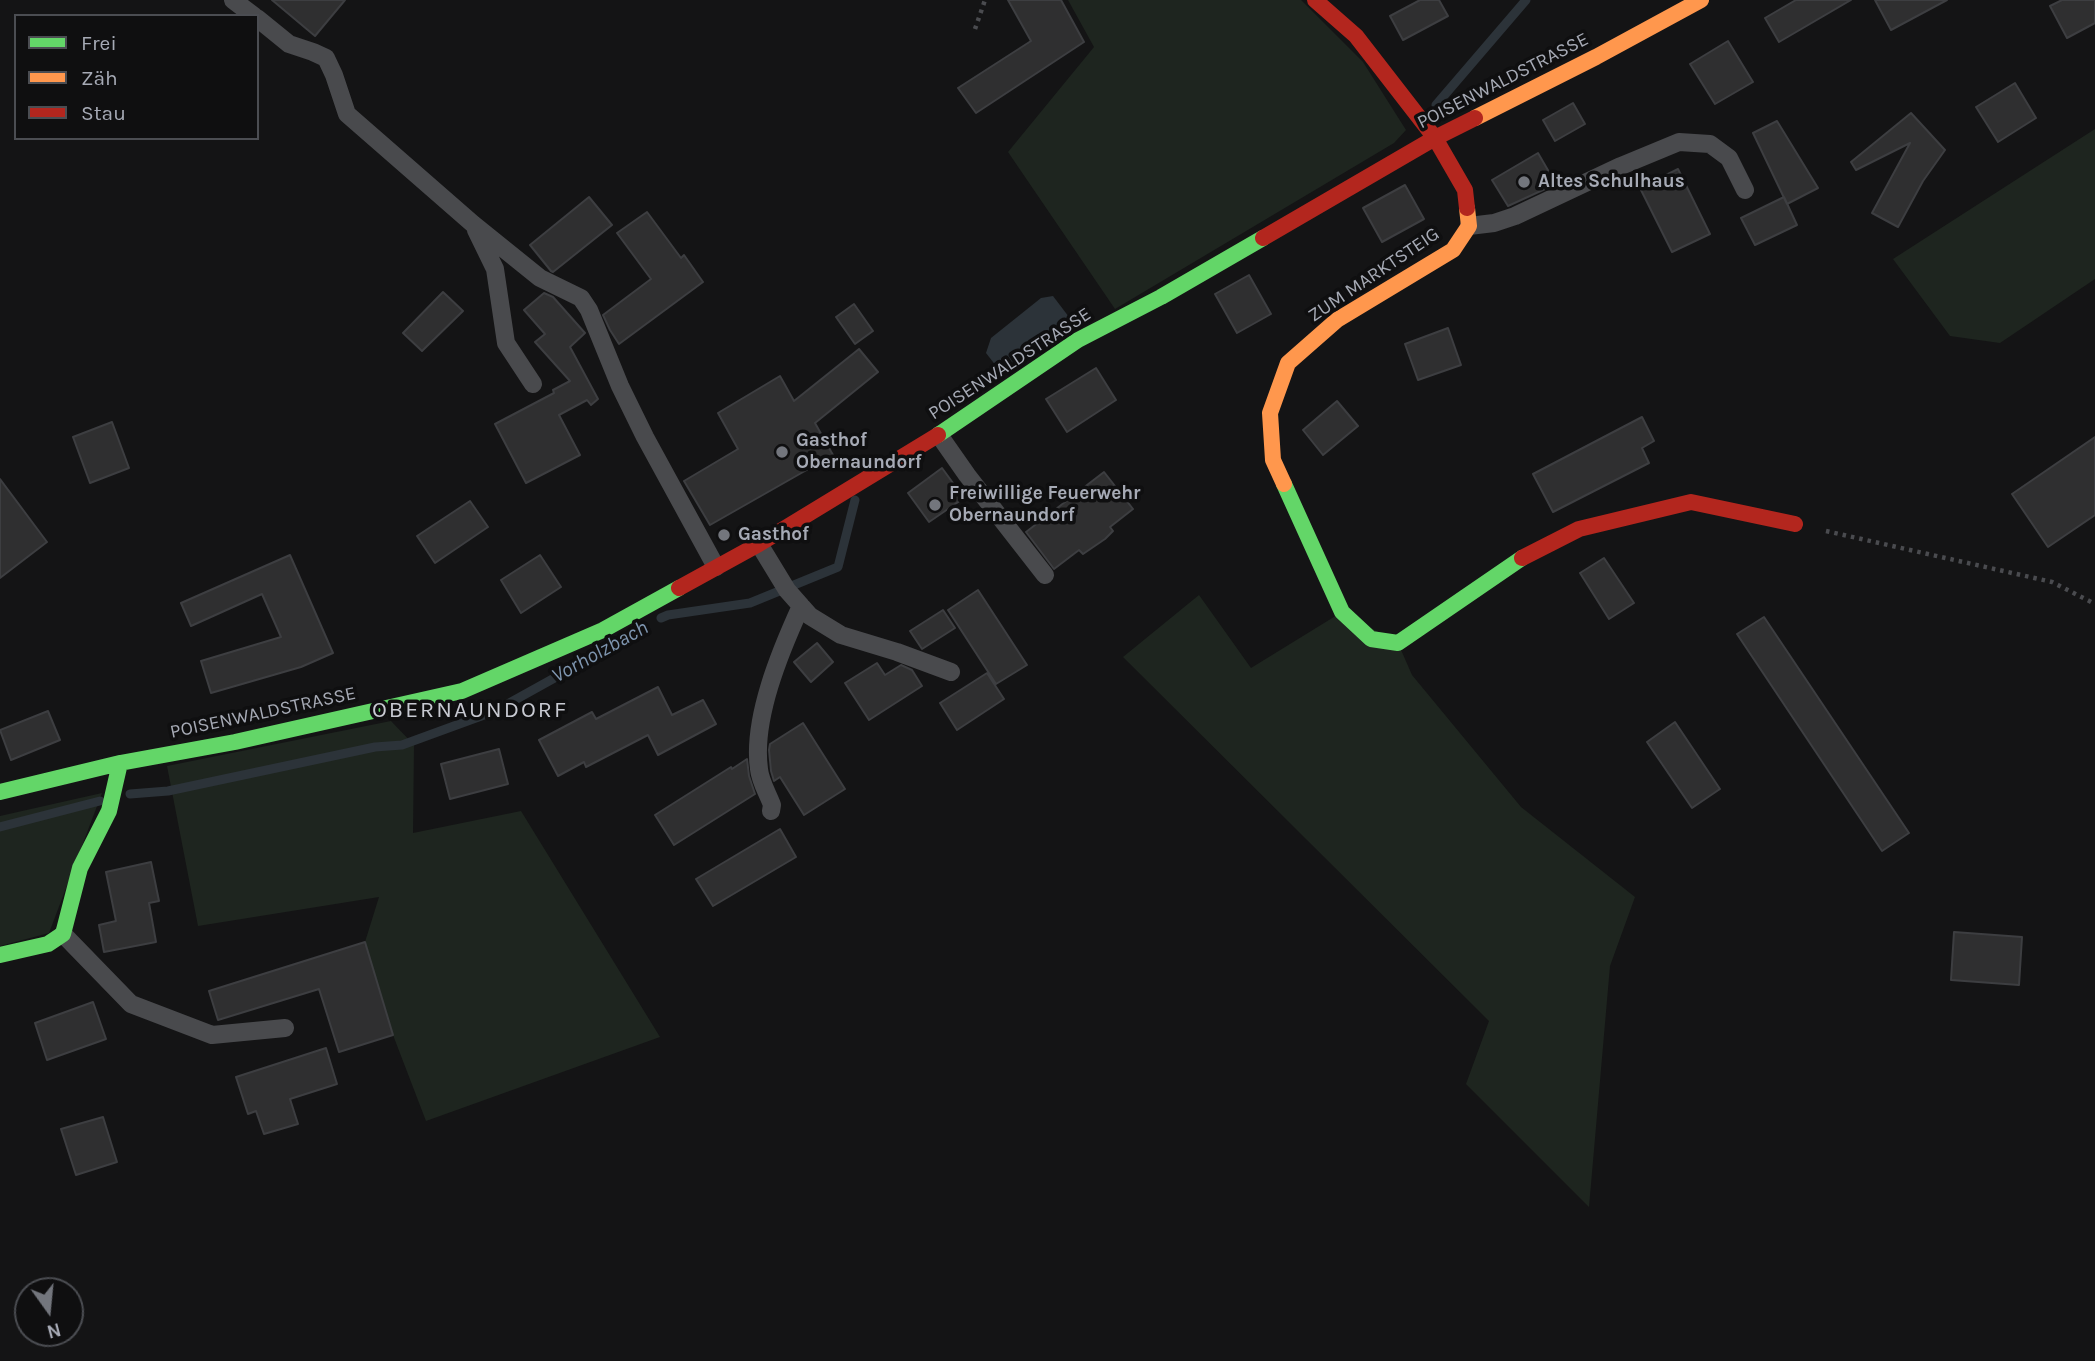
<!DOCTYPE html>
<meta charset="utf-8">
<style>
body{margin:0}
#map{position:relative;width:2095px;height:1361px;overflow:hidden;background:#141415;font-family:Karla,sans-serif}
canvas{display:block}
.legend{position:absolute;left:14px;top:14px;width:245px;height:126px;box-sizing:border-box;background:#0f0f10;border:2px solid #4b4d52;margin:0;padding:9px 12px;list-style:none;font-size:21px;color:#a6aab5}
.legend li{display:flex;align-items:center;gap:14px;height:35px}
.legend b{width:35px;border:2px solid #4b4d52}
.north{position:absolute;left:14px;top:1277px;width:70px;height:70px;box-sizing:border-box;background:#0f0f10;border:2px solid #4b4d52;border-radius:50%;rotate:165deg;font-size:19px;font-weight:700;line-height:28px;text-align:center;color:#a6aab5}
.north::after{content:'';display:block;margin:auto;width:24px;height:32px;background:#73767d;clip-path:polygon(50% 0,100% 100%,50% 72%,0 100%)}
</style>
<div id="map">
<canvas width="2095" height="1361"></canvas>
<ul class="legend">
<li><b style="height:9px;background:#63d668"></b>Frei</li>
<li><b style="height:9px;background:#ff974d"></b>Zäh</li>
<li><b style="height:9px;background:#b3261e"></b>Stau</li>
</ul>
<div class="north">N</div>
</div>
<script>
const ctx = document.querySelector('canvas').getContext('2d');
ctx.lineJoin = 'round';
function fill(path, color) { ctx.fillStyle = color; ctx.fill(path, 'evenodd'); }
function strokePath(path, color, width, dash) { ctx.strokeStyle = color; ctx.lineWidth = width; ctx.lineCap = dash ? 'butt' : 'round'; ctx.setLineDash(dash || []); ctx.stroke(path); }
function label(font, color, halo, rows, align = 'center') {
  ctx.font = font + ' Karla,sans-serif'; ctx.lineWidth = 7; ctx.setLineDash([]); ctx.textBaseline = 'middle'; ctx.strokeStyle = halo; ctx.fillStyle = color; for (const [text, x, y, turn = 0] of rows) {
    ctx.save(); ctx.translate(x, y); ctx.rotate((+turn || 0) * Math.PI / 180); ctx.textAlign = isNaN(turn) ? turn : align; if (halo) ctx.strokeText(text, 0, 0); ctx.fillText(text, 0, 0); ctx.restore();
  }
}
fill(new Path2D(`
 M 1068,0 L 1301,0 L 1363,62 L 1406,130 L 1394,143 L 1115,309 L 1008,152 L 1094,47 Z
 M 2095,129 L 2095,279 L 2000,343 L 1950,336 L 1893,259 Z
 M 1199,595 L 1251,668 L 1342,612 L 1398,643 L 1412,675 L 1521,807 L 1635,897 L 1610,966 L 1589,1207 L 1466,1084 L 1489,1021 L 1123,657 Z
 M 391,721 L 414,745 L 413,833 L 521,811 L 660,1037 L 426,1121 L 393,1035 L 365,942 L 379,897 L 198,926 L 167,766 Z
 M 102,793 L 49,933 L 0,946 L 0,816 Z`), '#1e251f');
fill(new Path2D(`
 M 1053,296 L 1072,321 L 1000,371 L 986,353 L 991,338 L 1041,298 Z`), '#2c3339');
strokePath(new Path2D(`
 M 1436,105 L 1526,0
 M 661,618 L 668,615 L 750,603 L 838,567 L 855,500
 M 130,794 L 168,791 L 375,747 L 402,745 L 495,711 L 612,646
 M 0,827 L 100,801`), '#2c3339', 9);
const building = new Path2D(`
 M 272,0 L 345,0 L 315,36 Z
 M 1008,0 L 1061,0 L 1084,42 L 976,113 L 958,88 L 1031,41 Z
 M 1420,0 L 1439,0 L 1448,16 L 1403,40 L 1390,16 Z
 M 1796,0 L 1851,0 L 1779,42 L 1765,18 Z
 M 1875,0 L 1947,0 L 1891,30 Z
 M 2062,0 L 2095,0 L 2095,23 L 2067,38 L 2050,6 Z
 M 1728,41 L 1753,82 L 1715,104 L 1690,64 Z
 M 2015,83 L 2036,118 L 1998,142 L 1976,107 Z
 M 1573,103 L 1585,124 L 1555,141 L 1543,120 Z
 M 1911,113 L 1945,150 L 1923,181 L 1898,227 L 1872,213 L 1910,143 L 1856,170 L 1851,162 Z
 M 1777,121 L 1818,188 L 1787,204 L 1753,133 Z
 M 1538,153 L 1556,184 L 1508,206 L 1492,180 Z
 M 1678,169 L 1710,234 L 1672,252 L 1640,188 Z
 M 1405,185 L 1424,219 L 1382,242 L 1363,208 Z
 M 589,197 L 612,225 L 553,272 L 551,271 L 530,245 Z
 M 1784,197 L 1797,225 L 1755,245 L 1741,218 Z
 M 647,212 L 681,258 L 684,255 L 703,282 L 619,344 L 610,330 L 603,315 L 651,279 L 617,233 Z
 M 1249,275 L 1271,314 L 1237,333 L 1215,294 Z
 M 443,292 L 463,311 L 422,351 L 403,333 Z
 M 544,293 L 553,297 L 585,333 L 570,347 L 598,399 L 591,405 L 587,400 L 559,415 L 580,455 L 526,483 L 495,424 L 554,393 L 553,390 L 570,381 L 535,342 L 545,334 L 524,310 Z
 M 854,304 L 873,331 L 855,344 L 836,317 Z
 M 1448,328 L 1461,365 L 1418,380 L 1405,344 Z
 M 859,349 L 878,372 L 815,423 L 833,455 L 710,525 L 684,481 L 738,449 L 718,413 L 780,376 L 794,401 Z
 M 1096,368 L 1116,400 L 1067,432 L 1046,399 Z
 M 1337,401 L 1358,426 L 1323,455 L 1303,430 Z
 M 1642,417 L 1654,441 L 1642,448 L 1649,463 L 1553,512 L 1533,474 Z
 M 112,422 L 129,468 L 90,483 L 73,437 Z
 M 2095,437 L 2095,515 L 2048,547 L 2012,494 Z
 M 942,468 L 964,498 L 929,522 L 908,493 Z
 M 1104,472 L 1133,509 L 1110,527 L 1113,531 L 1105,539 L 1083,554 L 1079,550 L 1054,569 L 1026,532 Z
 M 0,479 L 47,542 L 0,578 Z
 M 470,501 L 488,527 L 435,563 L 417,536 Z
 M 290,555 L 333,653 L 301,667 L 211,693 L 201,661 L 281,637 L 262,594 L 191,626 L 181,603 Z
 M 540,555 L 561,587 L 521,613 L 501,580 Z
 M 1604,558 L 1634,603 L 1609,619 L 1580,573 Z
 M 978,590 L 1027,665 L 996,684 L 948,610 Z
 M 943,610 L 955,628 L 922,649 L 910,631 Z
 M 1764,617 L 1909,833 L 1882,851 L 1737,634 Z
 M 817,643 L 833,662 L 811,682 L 794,662 Z
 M 877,663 L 885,675 L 901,665 L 912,670 L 922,686 L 869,720 L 845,683 Z
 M 987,673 L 1004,699 L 957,730 L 940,703 Z
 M 658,687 L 672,715 L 703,700 L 716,724 L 658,755 L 648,735 L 586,767 L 584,762 L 558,776 L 539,740 L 592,712 L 596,719 Z
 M 48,711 L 60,740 L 11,760 L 0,730 Z
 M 1675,722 L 1720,789 L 1692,808 L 1647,742 Z
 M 803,723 L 845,789 L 804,815 L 780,777 L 774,781 L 771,771 L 769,750 L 770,744 Z
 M 499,749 L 508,784 L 450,799 L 441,764 Z
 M 747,759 L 749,776 L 755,794 L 674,845 L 655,815 L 731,767 L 732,769 Z
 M 780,829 L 796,857 L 713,906 L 696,879 Z
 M 151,862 L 159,901 L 149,903 L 156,942 L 104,952 L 99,925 L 116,921 L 106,872 Z
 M 1954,932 L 2022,937 L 2019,985 L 1951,980 Z
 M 365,942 L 393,1035 L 339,1052 L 319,989 L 218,1020 L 209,991 Z
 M 93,1002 L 106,1039 L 47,1060 L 35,1023 Z
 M 326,1048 L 337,1084 L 290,1099 L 298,1124 L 264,1134 L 256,1111 L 248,1114 L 236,1077 Z
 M 103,1117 L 117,1162 L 76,1175 L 61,1129 Z`);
fill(building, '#2f2f30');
strokePath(building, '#3d3e41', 2);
strokePath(new Path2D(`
 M 975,29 L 985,0
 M 1826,531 L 2052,582 L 2095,604`), '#4a4b4f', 4.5, [3.5, 5]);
strokePath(new Path2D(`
 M 233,0 L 254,16
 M 257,18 L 289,44 L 313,52 L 326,58 L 334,75 L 347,114 L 473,224 L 540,278 L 581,298 L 589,310 L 620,386 L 645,437 L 716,567
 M 1469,226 L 1494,223 L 1515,216 L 1621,166 L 1679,142 L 1710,144 L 1729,158 L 1745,190
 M 476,230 L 495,269 L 506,343 L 533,384
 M 939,435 L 967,475 L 1045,575
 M 759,544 L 787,590 L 810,616 L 841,635 L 897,652 L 951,672
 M 771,811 L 772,805 C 768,794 760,781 759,769 C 752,719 780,652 801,606
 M 63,934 L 131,1004 L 212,1035 L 285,1028`), '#494a4d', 18);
strokePath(new Path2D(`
 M 938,435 L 1078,340 L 1161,297 L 1263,238
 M 1284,484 L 1342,612 L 1371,639 L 1398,643 L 1522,558
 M 0,792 L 120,763 L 235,742 L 462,691 L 603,630 L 679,588
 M 0,955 L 48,944 L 63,934 L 80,868 L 109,811 L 120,763`), '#63d668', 16);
strokePath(new Path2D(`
 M 1475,118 L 1596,57 L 1701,0
 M 1284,484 L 1273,460 L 1270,413 L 1288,363 L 1337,320 L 1453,250 L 1469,226 L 1467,208`), '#ff974d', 16);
strokePath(new Path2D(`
 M 1315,0 L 1356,36 L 1435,138 L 1465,190 L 1467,208
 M 1263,238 L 1435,138 L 1475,118
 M 1522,558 L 1579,529 L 1691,502 L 1795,524
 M 679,588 L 759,544 L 938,435`), '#b3261e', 16);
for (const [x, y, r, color] of [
 [1524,182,7,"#73767d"],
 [782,452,7,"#73767d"],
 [935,505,7,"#73767d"],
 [724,535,7,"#73767d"]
]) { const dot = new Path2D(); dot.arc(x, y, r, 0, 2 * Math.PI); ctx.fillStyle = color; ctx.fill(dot); strokePath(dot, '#0f0f10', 2.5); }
label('19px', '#a6aab5', '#0f0f10', [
 ["POISENWALDSTRASSE",1503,81,-27],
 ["ZUM MARKTSTEIG",1374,275,-34],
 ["POISENWALDSTRASSE",1010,364,-33],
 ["POISENWALDSTRASSE",263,713,-12]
]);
label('bold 19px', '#a6aab5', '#0f0f10', [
 ["Altes Schulhaus",1538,182],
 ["Gasthof",796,441],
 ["Obernaundorf",796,463],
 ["Freiwillige Feuerwehr",949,494],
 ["Obernaundorf",949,516],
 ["Gasthof",738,535]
], 'left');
label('italic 21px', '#7e95af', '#0f0f10', [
 ["Vorholzbach",600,652,-29]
]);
ctx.letterSpacing = '2px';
label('23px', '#c7c9d1', '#0f0f10', [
 ["OBERNAUNDORF",470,710]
]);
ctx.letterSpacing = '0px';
</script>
